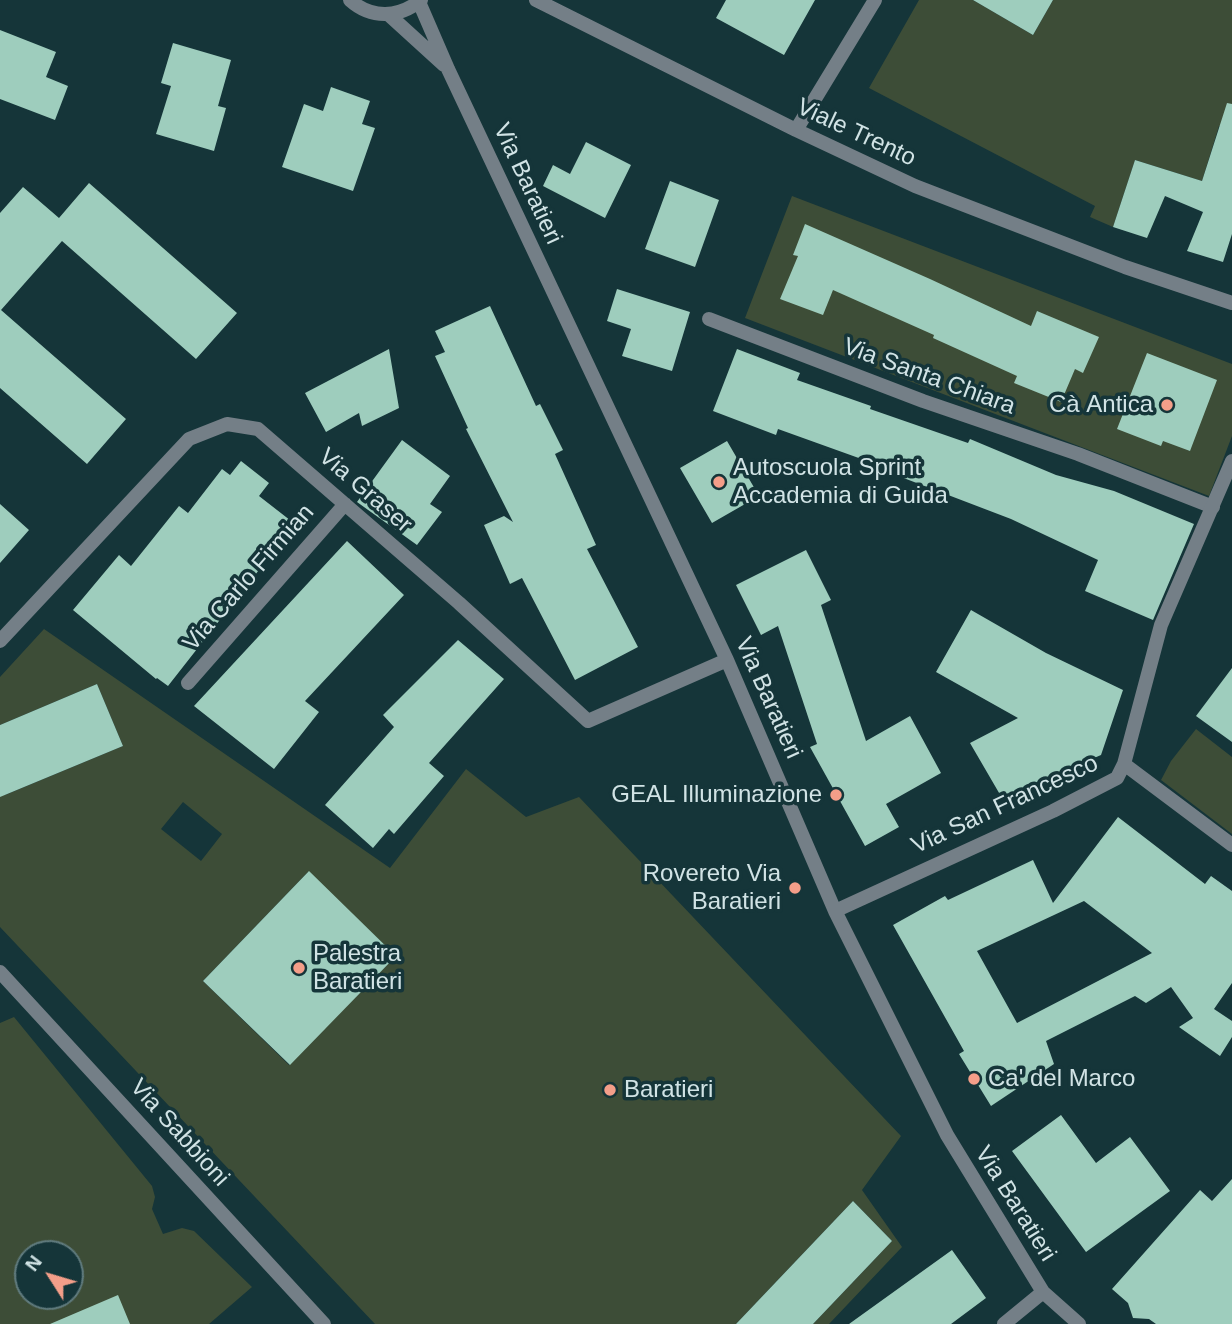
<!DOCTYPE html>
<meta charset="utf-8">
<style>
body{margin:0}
#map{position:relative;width:1232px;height:1324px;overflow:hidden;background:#153539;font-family:Helvetica,sans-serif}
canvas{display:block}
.north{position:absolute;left:14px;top:1240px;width:70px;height:70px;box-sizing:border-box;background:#153539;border:2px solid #607b7e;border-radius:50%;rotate:307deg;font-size:19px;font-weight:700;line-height:28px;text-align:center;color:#d1e3e5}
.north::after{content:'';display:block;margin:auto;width:24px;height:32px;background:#f49e89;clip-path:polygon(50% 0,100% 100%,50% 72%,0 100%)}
</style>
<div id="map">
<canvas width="1232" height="1324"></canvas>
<div class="north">N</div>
</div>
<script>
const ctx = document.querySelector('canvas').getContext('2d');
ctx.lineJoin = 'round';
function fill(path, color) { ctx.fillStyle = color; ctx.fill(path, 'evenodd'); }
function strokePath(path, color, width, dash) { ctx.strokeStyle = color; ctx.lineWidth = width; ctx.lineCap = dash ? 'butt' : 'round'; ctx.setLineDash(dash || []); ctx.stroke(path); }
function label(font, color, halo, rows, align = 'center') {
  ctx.font = font + ' Helvetica,sans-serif'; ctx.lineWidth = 7; ctx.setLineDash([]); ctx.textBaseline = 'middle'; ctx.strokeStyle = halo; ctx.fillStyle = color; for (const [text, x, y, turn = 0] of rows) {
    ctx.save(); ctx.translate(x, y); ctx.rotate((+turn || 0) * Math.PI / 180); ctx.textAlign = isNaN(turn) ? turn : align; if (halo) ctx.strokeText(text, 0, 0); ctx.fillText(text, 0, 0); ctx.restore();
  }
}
fill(new Path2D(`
 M 919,0 L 973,0 L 1033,35 L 1053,0 L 1232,0 L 1232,130 L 1219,126 L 1202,181 L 1135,160 L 1113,227 L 1090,217 L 1095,206 L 869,88 Z
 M 792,196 L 1232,364 L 1232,436 L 1209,496 L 745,318 Z
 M 44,629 L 390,868 L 466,769 L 526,817 L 579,797 L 901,1136 L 862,1190 L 902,1247 L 829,1324 L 813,1324 L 892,1241 L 853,1201 L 736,1324 L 375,1324 L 0,927 L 0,784 L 5,795 L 123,746 L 97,684 L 0,725 L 0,677 ZM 183,802 L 222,834 L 201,861 L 161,829 ZM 308,872 L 396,956 L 289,1065 L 203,981 Z
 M 1196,729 L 1232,757 L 1232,834 L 1161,780 L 1171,761 Z
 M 14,1017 L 152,1186 L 155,1197 L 152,1209 L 163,1234 L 182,1228 L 194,1231 L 252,1287 L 209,1324 L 0,1324 L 0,1023 ZM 28,1254 L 70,1254 L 70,1296 L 28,1296 Z`), '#3d4d37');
fill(new Path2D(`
 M 726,0 L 815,0 L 784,55 L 716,18 Z
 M 973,0 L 1053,0 L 1033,35 Z
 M 0,30 L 56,52 L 46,77 L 68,86 L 55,120 L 0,99 Z
 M 173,43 L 231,60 L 218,106 L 226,108 L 214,151 L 156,134 L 171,86 L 161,83 Z
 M 331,87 L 370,101 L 362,124 L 375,128 L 353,191 L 282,167 L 304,104 L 323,111 Z
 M 1227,103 L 1232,104 L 1232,234 L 1223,262 L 1187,251 L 1203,212 L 1165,196 L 1147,238 L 1113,227 L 1135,160 L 1202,181 Z
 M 586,142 L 631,165 L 605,218 L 543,186 L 553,165 L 570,174 Z
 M 670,181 L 719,200 L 695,267 L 645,249 Z
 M 89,183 L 237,313 L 196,359 L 62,241 L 1,310 L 126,419 L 87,464 L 0,388 L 0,213 L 23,187 L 59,218 Z
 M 805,224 L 930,279 L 1031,326 L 1037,311 L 1099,337 L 1083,373 L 1075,369 L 1061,402 L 1014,383 L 1017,376 L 933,338 L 934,335 L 833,290 L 823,315 L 780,299 L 798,256 L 793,255 Z
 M 617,289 L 690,312 L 672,371 L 622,356 L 631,329 L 607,321 Z
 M 490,306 L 536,406 L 540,404 L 563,450 L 555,454 L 596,545 L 587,549 L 638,647 L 575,680 L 522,578 L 510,584 L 484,525 L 504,516 L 513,522 L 466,429 L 468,428 L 435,356 L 445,352 L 435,331 Z
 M 389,349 L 399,408 L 362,426 L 359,413 L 326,432 L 305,393 Z
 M 737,349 L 800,373 L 797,380 L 871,406 L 870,409 L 968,443 L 970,439 L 1056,475 L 1114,491 L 1194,524 L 1153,620 L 1085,591 L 1098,560 L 1011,519 L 880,469 L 881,466 L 778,429 L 776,435 L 713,411 Z
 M 1147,353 L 1217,380 L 1190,451 L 1163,441 L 1161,446 L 1117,429 Z
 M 402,440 L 450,476 L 430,504 L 442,512 L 417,545 L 357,502 Z
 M 727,441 L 759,496 L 712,523 L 680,468 Z
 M 241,461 L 269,483 L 259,496 L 295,524 L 168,686 L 157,678 L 156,679 L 73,610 L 119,555 L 131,566 L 179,506 L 188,513 L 222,469 L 230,475 Z
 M 0,504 L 29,530 L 0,563 Z
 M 347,541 L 404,595 L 305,701 L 319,712 L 274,769 L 194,706 Z
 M 806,550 L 831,600 L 821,605 L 866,741 L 910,716 L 941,773 L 886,804 L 899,827 L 865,846 L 810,747 L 817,744 L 778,626 L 761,635 L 736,585 Z
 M 971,610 L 1046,653 L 1123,690 L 1101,755 L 1002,798 L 970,743 L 1018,718 L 936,672 Z
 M 458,640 L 504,679 L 429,763 L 444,776 L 394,834 L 389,829 L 373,848 L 325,805 L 394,727 L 383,715 Z
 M 1232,668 L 1232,742 L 1196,716 Z
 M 97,684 L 123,746 L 0,797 L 0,725 Z
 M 1118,817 L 1205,884 L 1211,876 L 1232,891 L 1232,983 L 1214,1009 L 1232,1021 L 1232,1037 L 1220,1056 L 1179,1027 L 1193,1018 L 1171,987 L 1146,1003 L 1135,996 L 1046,1041 L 1054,1064 L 991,1106 L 959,1054 L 964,1051 L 893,925 L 945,896 L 948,900 L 1033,860 L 1053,903 ZM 1084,901 L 1152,953 L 1017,1023 L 977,951 Z
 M 309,871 L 396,956 L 290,1065 L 203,981 Z
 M 1061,1115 L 1096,1163 L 1130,1137 L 1170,1191 L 1086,1252 L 1012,1151 Z
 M 1232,1179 L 1232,1324 L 1156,1324 L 1149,1319 L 1133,1318 L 1128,1303 L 1112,1289 L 1200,1190 L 1212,1201 Z
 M 853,1201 L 892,1241 L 813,1324 L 736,1324 Z
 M 952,1250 L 986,1298 L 951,1324 L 849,1324 Z
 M 118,1295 L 130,1324 L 50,1324 Z`), '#9ecdbd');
strokePath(new Path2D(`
 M 709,319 L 923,401 L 1078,454 L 1213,507`), '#747f87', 14);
strokePath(new Path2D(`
 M 350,0 C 371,19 399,18 421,0
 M 536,0 L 796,130 L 915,186 L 1125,267 L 1232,303
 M 419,2 L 448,69 L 727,660 L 835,911 L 947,1135 L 1043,1292 L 1079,1324
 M 388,14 L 444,65
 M 796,130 L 875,0
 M 0,641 L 189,439 L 227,424 L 258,429 L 459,603 L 588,721 L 727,660
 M 188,683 L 345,504
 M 1124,764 L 1232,845
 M 835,911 L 1053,811 L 1117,778 L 1124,764 L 1161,625 L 1232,461
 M 0,972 L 324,1324
 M 1004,1324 L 1043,1292`), '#747f87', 14);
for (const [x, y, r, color] of [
 [1167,405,7,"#f49e89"],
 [719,482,7,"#f49e89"],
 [836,795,7,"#f49e89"],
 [795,888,7,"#f49e89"],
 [299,968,7,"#f49e89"],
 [974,1079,7,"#f49e89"],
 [610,1090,7,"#f49e89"]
]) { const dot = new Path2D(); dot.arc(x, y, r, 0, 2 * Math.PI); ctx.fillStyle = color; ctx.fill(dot); strokePath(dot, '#153539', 2.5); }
label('24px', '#d1e3e5', '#153539', [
 ["Viale Trento",856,133,25],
 ["Via Baratieri",527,184,65],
 ["Via Santa Chiara",929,377,20],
 ["Via Graser",365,491,41],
 ["Via Carlo Firmian",249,578,-49],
 ["Via Baratieri",768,698,66],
 ["Via San Francesco",1005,805,-25],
 ["Via Sabbioni",179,1133,48],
 ["Via Baratieri",1015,1204,58]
]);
label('24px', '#d1e3e5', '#153539', [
 ["Cà Antica",1153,405,"right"],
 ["Autoscuola Sprint",733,468],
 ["Accademia di Guida",733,496],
 ["GEAL Illuminazione",822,795,"right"],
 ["Rovereto Via",781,874,"right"],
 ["Baratieri",781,902,"right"],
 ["Palestra",313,954],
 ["Baratieri",313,982],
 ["Ca' del Marco",988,1079],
 ["Baratieri",624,1090]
], 'left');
</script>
